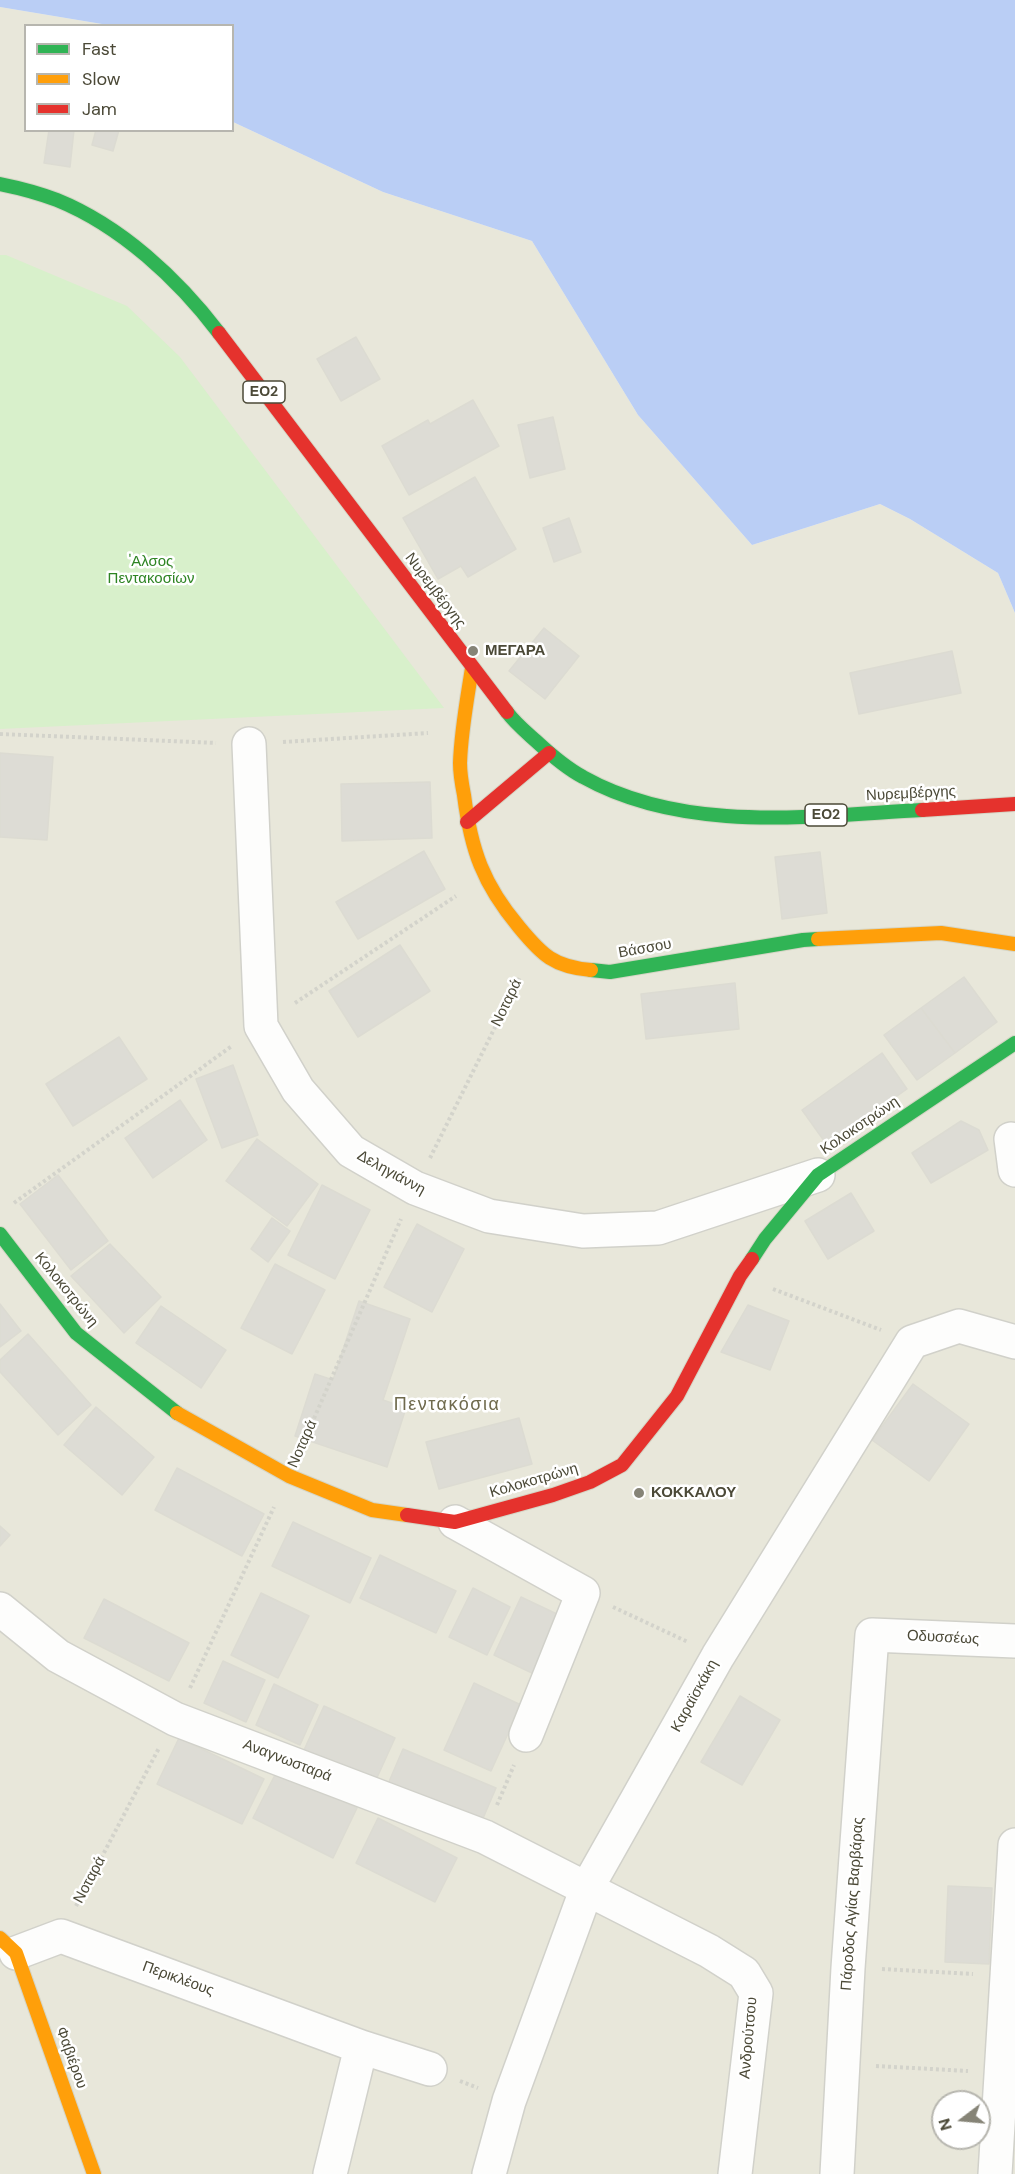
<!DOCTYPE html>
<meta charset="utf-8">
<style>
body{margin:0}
#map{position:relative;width:1015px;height:2174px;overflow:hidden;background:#f3f3ed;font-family:"DM Sans",sans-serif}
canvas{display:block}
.legend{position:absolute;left:24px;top:24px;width:210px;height:108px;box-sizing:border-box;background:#fff;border:2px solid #b7b6af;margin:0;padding:8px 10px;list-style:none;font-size:18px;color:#4b4937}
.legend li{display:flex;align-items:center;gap:12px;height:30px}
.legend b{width:30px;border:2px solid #b7b6af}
.north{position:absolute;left:931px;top:2090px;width:60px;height:60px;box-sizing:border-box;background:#fff;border:2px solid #b7b6af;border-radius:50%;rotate:254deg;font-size:16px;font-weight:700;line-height:24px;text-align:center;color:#4b4937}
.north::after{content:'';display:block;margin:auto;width:21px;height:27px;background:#868477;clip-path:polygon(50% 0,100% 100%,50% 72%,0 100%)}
</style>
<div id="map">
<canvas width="1015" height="2174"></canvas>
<ul class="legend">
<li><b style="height:8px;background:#30b455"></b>Fast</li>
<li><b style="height:8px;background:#ff9f0a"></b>Slow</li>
<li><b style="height:8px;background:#e5322d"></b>Jam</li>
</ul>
<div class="north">N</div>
</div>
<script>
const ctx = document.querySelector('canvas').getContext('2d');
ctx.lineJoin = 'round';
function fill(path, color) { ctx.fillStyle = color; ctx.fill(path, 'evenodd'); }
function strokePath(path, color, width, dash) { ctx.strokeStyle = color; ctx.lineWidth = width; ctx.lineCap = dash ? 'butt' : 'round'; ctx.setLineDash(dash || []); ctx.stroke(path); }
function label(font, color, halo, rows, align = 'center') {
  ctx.font = font + ' "DM Sans",sans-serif'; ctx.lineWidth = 5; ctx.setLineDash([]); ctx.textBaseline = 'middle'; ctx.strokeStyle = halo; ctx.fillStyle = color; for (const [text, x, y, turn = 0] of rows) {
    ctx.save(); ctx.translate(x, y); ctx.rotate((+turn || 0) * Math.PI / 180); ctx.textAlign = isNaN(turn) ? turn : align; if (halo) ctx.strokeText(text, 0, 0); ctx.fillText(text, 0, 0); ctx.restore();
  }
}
fill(new Path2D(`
 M 0,7 L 108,25 L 26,26 L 26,130 L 232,130 L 233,122 L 383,192 L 532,241 L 638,415 L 752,545 L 880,504 L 910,519 L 998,573 L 1015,613 L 1015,2174 L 0,2174 ZM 943,2102 L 979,2102 L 979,2138 L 943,2138 Z`), '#e8e7da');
fill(new Path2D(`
 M 0,255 L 6,255 L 127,306 L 180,357 L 444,708 L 0,729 Z`), '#d8f0cb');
fill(new Path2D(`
 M 0,0 L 1015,0 L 1015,613 L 998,573 L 910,519 L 880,504 L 752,545 L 638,415 L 532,241 L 383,192 L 233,122 L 232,26 L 108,25 L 0,7 Z`), '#bacef5');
const building = new Path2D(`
 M 49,130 L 74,130 L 70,167 L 44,163 Z
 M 96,130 L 119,130 L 113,151 L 92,145 Z
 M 356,337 L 380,379 L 341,401 L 317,359 Z
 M 473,400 L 499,446 L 409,495 L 382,446 L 428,420 L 430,424 Z
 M 553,417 L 565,469 L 530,478 L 518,425 Z
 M 475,477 L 516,549 L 468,577 L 461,566 L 438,579 L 403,518 Z
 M 569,518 L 581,552 L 554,562 L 543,528 Z
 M 544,628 L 579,656 L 545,699 L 509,671 Z
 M 952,651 L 961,693 L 859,714 L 850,673 Z
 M 0,753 L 53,757 L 47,840 L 0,837 Z
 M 430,782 L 432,838 L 342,841 L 341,784 Z
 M 424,851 L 445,889 L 358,939 L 336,902 Z
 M 820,852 L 827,913 L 782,919 L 775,857 Z
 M 400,945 L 430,991 L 358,1037 L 329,991 Z
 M 964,977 L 997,1022 L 955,1053 L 921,1008 Z
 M 735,983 L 739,1029 L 646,1039 L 641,994 Z
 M 921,1008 L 955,1053 L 917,1080 L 884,1035 Z
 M 119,1037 L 147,1079 L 73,1126 L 46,1084 Z
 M 882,1053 L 907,1089 L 827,1145 L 802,1110 Z
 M 233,1065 L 258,1135 L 222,1148 L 196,1079 Z
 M 180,1100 L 207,1140 L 153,1178 L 125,1138 Z
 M 961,1121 L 979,1130 L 988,1150 L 931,1183 L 912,1153 Z
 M 257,1139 L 318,1184 L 287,1226 L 226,1181 Z
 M 58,1175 L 108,1241 L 71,1270 L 20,1204 Z
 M 322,1185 L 370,1210 L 335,1279 L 288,1255 Z
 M 851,1193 L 874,1231 L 828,1259 L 805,1221 Z
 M 272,1218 L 290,1231 L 268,1262 L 251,1249 Z
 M 417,1224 L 464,1249 L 432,1312 L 384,1287 Z
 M 110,1244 L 161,1297 L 124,1333 L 71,1276 Z
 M 275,1264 L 325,1290 L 292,1354 L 241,1328 Z
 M 359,1301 L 410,1319 L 383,1400 L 406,1408 L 387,1467 L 295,1436 L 315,1374 L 333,1380 Z
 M 0,1304 L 21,1331 L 0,1347 Z
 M 748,1305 L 789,1321 L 770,1370 L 721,1352 Z
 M 161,1306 L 226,1350 L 201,1388 L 136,1343 Z
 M 28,1334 L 91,1405 L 58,1435 L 0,1372 L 0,1360 Z
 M 913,1384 L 969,1424 L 929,1481 L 872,1440 Z
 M 96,1407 L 154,1457 L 122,1495 L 64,1445 Z
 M 519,1418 L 532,1464 L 439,1489 L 426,1442 Z
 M 177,1468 L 264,1514 L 242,1556 L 155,1510 Z
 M 293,1522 L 371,1558 L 350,1603 L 272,1566 Z
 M 0,1526 L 10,1535 L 0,1546 Z
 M 380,1555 L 456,1591 L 436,1633 L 360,1598 Z
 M 473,1588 L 510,1607 L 487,1655 L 449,1637 Z
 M 261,1593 L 309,1616 L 278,1678 L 231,1655 Z
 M 521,1597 L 559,1615 L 532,1673 L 494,1655 Z
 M 104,1599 L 189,1643 L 169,1681 L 84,1638 Z
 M 223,1661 L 265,1680 L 246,1722 L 204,1703 Z
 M 474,1683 L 521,1705 L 491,1771 L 444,1750 Z
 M 274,1684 L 318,1705 L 300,1745 L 256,1725 Z
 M 740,1696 L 780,1720 L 742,1785 L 701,1762 Z
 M 324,1706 L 395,1738 L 375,1782 L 304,1750 Z
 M 179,1738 L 264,1779 L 242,1824 L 157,1784 Z
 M 403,1749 L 496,1788 L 478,1830 L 385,1791 Z
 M 278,1769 L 357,1808 L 333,1858 L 253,1818 Z
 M 378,1818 L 457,1858 L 435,1902 L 356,1863 Z
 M 948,1886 L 992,1888 L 989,1964 L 945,1962 Z`);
fill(building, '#dddcd5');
strokePath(building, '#dcdbd2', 1.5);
const street = new Path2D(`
 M 249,744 L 261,1026 L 298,1090 L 351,1151 L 415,1188 L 489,1216 L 583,1231 L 658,1228 L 818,1175
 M 1011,1139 L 1015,1170
 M 455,1522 L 583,1593 L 526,1735
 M 0,1609 L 58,1656 L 175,1719 L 485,1837 L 709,1951 L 744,1973 L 756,1993 L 735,2174
 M 16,1953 L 61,1936 L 361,2047 L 430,2069
 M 330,2174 L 361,2047
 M 489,2174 L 509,2101 L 587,1888 L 718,1656 L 912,1342 L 959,1326 L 1015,1342
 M 837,2174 L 848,1968 L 872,1635 L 1015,1641
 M 995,2174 L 1015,1845`);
const fast = new Path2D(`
 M 0,184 C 20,188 39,193 57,200 C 121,226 178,279 219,333
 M 507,712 C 515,723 526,732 536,741 C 550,754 566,768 583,777 C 685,834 811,816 922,810
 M 591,970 L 610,972 L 803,940 L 818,939
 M 0,1234 L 76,1333 L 177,1413
 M 752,1259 L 765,1239 L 818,1175 L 1015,1043`);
const slow = new Path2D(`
 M 472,668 C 467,700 461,731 460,763 C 460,774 462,785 464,795 C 471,850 483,884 519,927 C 542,955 554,967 591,970
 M 818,939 L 941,933 L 1015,944
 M 177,1413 L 289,1476 L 372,1510 L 407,1515
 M 0,1938 L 16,1953 L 94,2174`);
const jam = new Path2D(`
 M 219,333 L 507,712
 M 922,810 L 1015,804
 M 467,822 L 549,753
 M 407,1515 L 455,1522 L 553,1495 L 590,1482 L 622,1465 L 677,1396 L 740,1276 L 752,1259`);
strokePath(street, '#d1d1ca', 36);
strokePath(fast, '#d5d5c5', 16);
strokePath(slow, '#d5d5c5', 16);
strokePath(jam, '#d5d5c5', 16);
strokePath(new Path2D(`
 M 0,734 L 216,743
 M 283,742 L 428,733
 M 295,1003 L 456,896
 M 430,1158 L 520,977
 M 14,1203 L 232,1046
 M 773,1289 L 881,1330
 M 302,1446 L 401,1219
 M 613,1607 L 688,1642
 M 190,1688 L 274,1507
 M 497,1805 L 514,1765
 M 76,1906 L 159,1748
 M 882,1969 L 973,1974
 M 876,2066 L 968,2071
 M 460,2081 L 478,2088`), '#d3d3cb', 4, [3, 3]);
strokePath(street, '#fdfdfc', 33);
strokePath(fast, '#30b455', 14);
strokePath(slow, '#ff9f0a', 14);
strokePath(jam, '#e5322d', 14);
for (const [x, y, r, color] of [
 [473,651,6,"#868477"],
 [639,1493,6,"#868477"]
]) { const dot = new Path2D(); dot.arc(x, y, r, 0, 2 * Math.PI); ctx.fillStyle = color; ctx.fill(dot); strokePath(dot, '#fff', 2); }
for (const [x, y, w] of [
 [264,392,42],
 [826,815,42]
]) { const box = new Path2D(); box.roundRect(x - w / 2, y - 11, w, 22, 4.5); ctx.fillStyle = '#fff'; ctx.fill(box); strokePath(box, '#4b4937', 1.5); }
label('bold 14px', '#4b4937', null, [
 ["ΕΟ2",264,392],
 ["ΕΟ2",826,815]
]);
label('15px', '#2e8423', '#fff', [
 ["'Αλσος",151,562],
 ["Πεντακοσίων",151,579]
]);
label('15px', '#4b4937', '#fff', [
 ["Νυρεμβέργης",435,591,53],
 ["Νυρεμβέργης",911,794,-3],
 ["Βάσσου",645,949,-10],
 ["Νοταρά",507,1003,-64],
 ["Κολοκοτρώνη",860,1126,-34],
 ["Δεληγιάννη",391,1173,29],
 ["Κολοκοτρώνη",66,1290,51],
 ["Νοταρά",303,1444,-66],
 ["Κολοκοτρώνη",534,1481,-16],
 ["Οδυσσέως",943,1638,3],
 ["Καραϊσκάκη",695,1696,-61],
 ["Αναγνωσταρά",287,1761,21],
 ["Νοταρά",90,1880,-62],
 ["Πάροδος Αγίας Βαρβάρας",853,1904,-86],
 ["Περικλέους",178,1979,20],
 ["Ανδρούτσου",749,2038,-85],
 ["Φαβιέρου",71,2058,70]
]);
label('bold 15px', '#4b4937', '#fff', [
 ["ΜΕΓΑΡΑ",485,651],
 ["ΚΟΚΚΑΛΟΥ",651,1493]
], 'left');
ctx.letterSpacing = '1.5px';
label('18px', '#6f6a4d', '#fff', [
 ["Πεντακόσια",447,1405]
]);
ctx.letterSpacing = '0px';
</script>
